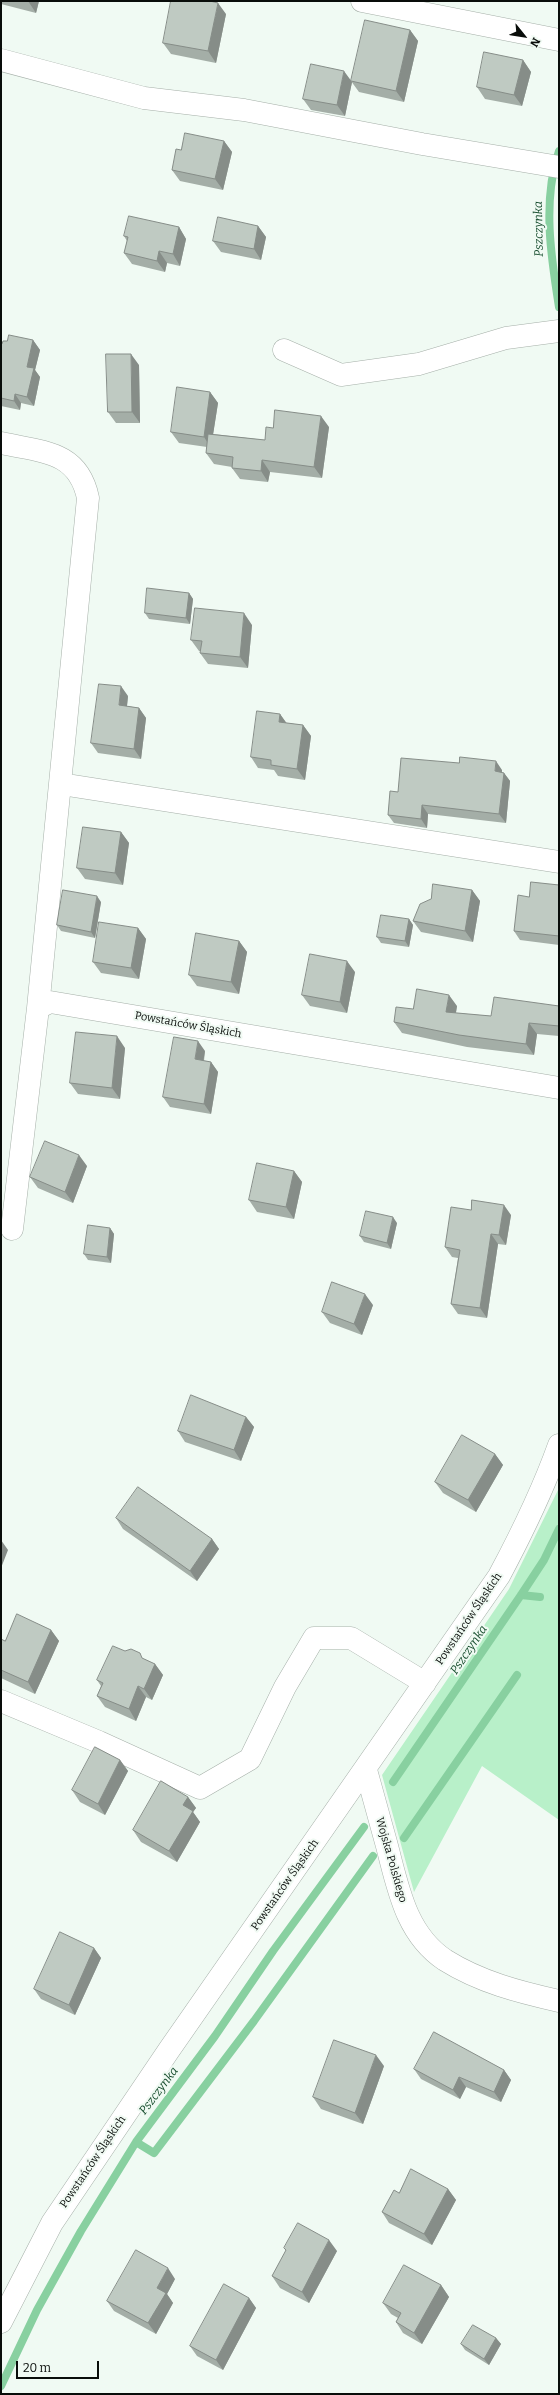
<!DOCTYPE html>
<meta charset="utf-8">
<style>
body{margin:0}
#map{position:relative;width:560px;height:2395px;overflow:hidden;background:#f0faf3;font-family:Bitter,serif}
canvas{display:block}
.frame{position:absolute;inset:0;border:2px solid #090d0a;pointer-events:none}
.north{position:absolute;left:504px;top:16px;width:40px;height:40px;-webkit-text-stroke:3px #f0faf3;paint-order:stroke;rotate:120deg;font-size:11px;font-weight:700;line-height:16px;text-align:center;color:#090d0a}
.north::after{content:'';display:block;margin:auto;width:14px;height:18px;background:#090d0a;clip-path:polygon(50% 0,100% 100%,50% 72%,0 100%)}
.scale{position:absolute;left:16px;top:2361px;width:83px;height:18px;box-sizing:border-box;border:2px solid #090d0a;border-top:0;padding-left:5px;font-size:12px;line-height:14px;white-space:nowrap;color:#090d0a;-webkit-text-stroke:3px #f0faf3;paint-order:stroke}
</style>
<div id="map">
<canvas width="560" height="2395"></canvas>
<div class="frame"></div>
<div class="north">N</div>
<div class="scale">20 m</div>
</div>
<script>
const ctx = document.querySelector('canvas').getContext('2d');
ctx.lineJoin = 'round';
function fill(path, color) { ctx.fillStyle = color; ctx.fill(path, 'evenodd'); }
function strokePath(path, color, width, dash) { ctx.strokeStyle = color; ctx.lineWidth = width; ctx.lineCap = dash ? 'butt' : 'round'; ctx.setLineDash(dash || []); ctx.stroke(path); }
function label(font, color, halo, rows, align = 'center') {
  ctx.font = font + ' Bitter,serif'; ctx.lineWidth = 4; ctx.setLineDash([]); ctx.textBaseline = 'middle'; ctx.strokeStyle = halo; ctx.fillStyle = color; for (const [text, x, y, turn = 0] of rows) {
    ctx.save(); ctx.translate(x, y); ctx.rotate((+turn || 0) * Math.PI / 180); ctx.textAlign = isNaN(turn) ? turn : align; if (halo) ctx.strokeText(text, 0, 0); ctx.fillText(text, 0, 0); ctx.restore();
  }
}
fill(new Path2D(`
 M 559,1488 L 559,1820 L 482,1766 L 414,1892 L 382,1775 L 509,1589 Z`), '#b8f0c9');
strokePath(new Path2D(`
 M 559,151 C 542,200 551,257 559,307
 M 521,1595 L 540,1597
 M 393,1782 L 521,1595 L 544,1560 L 559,1529
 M 404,1838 L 517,1675
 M 136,2142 L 154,2153 L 254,2021 L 373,1856
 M 1,2386 L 37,2310 L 81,2231 L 136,2142 L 215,2036 L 273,1951 L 364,1827`), '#88d0a0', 8);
const minor = new Path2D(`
 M 362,1 L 559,40
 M 1,60 L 144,98 L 244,110 L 422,144 L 559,167
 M 284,350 L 341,375 L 419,364 L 506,338 L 559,331
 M 1,443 C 41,452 78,450 88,498 L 38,1008
 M 61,784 L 559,862
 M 12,1229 L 38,1008 L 50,1002 L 559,1088
 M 1,1701 L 99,1742 L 200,1788 L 250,1759 L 285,1687 L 314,1638 L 351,1638 L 425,1683
 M 366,1770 C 373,1795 380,1821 387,1846 C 398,1888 406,1934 445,1960 C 480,1982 519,1992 559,2001
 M 1,2322 L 52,2223 L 169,2050 L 499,1576 C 522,1533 543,1490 559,1445`);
strokePath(minor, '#a5afa8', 23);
strokePath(minor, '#fff', 22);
fill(new Path2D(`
 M 1,1 L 39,1 L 36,13 L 1,4 Z
 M 226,14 L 216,63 L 171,54 L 163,43 Z
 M 410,30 L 418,41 L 404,102 L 359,92 L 351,81 Z
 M 523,60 L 531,72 L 522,106 L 485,99 L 477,87 Z
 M 352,82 L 345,116 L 311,110 L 303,99 Z
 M 224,141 L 232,152 L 223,190 L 180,181 L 172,170 L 181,150 Z
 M 258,226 L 266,237 L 261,260 L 221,252 L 213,241 Z
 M 179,227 L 186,239 L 180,266 L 167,263 L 165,272 L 132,264 L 124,253 L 127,241 L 124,236 Z
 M 33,340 L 40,350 L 35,370 L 40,377 L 34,406 L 21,403 L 20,410 L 1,406 L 1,344 L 2,344 L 7,341 Z
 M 139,365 L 140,423 L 116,423 L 108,412 Z
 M 210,392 L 218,403 L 213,434 L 265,440 L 273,428 L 329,427 L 322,478 L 270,472 L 268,482 L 240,479 L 232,468 L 232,467 L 214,464 L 206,453 L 207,447 L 179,443 L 171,432 Z
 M 189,593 L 193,599 L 190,624 L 149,619 L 145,613 Z
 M 252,625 L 248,668 L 208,664 L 200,653 L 201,651 L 199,651 L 191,640 Z
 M 128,696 L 127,706 L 139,708 L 146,718 L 141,759 L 98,753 L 91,743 Z
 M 280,714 L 286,723 L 303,725 L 311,736 L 305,780 L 278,776 L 274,770 L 258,768 L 251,757 Z
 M 502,770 L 502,772 L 504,773 L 510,781 L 506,823 L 428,814 L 427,828 L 394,823 L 388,815 L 398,792 Z
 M 121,832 L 129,843 L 123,885 L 85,879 L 77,868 Z
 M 559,885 L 559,945 L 520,940 L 514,931 L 529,897 Z
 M 472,890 L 480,901 L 473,942 L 421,932 L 413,921 L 431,899 Z
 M 101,902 L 95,938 L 61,931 L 57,925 Z
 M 409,919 L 413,925 L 409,947 L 381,943 L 377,937 Z
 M 138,928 L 146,939 L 139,979 L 101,973 L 93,962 Z
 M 239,941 L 247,952 L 239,994 L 197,986 L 189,975 Z
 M 355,972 L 347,1013 L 310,1006 L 302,995 Z
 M 457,1006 L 456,1013 L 491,1016 L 559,1006 L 559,1036 L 537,1034 L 534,1055 L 467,1047 L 402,1033 L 394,1022 L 413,1009 Z
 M 125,1048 L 120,1099 L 78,1094 L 70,1083 Z
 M 205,1051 L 204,1061 L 211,1062 L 218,1072 L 211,1114 L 170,1107 L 163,1097 Z
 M 87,1166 L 73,1203 L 38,1188 L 30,1177 Z
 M 294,1171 L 302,1182 L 294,1219 L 257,1212 L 249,1200 Z
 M 471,1210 L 511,1215 L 506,1245 L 498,1244 L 487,1318 L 458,1314 L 451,1304 L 458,1258 L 452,1257 L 445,1247 Z
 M 397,1223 L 391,1249 L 364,1242 L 360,1236 Z
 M 110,1228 L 114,1234 L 111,1263 L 88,1260 L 84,1254 Z
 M 373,1305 L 362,1335 L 330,1323 L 322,1312 Z
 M 246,1417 L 254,1427 L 241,1461 L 185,1442 L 178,1431 Z
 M 495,1454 L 503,1465 L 476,1512 L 443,1493 L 435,1482 Z
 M 116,1518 L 212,1539 L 219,1549 L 197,1581 L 123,1529 Z
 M 51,1630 L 59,1641 L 35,1694 L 1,1678 L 1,1639 L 5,1641 Z
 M 144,1659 L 155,1664 L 163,1675 L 152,1700 L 146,1697 L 136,1721 L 105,1707 L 97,1696 L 101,1686 L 97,1680 Z
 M 120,1760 L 128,1771 L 105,1815 L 80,1802 L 72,1790 Z
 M 188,1797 L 196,1808 L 193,1812 L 200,1822 L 177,1862 L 141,1842 L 133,1830 Z
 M 94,1948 L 101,1958 L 75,2015 L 41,1999 L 34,1989 Z
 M 384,2066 L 363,2124 L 321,2109 L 313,2097 Z
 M 414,2069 L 504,2070 L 511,2080 L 501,2102 L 466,2087 L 460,2099 L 421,2079 Z
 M 448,2189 L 456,2200 L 432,2245 L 389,2223 L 382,2212 L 399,2193 Z
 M 284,2248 L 337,2251 L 309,2303 L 280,2288 L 272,2276 L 286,2251 Z
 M 175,2279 L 167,2294 L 173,2303 L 156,2334 L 114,2311 L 107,2301 Z
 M 441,2285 L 449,2297 L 422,2344 L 403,2333 L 396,2322 L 398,2318 L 391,2314 L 383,2303 Z
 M 249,2298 L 256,2308 L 223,2370 L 197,2356 L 190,2346 Z
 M 496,2338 L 501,2344 L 489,2365 L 465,2350 L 461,2344 Z`), '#a4aea7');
fill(new Path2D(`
 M 28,1 L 39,1 L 36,13 Z
 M 218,3 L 226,14 L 216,63 L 208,51 Z
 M 410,30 L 418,41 L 404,102 L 396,91 Z
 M 523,60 L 531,72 L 522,106 L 514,95 Z
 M 344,71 L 352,82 L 345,116 L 337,105 Z
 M 224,141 L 232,152 L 223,190 L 215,179 Z
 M 258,226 L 266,237 L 261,260 L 254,249 Z
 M 179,227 L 186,239 L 180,266 L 173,254 Z
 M 159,251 L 167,263 L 165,272 L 157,261 Z
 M 33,340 L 40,350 L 35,370 L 40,377 L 34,406 L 27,397 L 27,367 Z
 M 131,354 L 139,365 L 140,423 L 132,412 Z
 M 210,392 L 218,403 L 211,448 L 204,437 Z
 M 15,394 L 21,403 L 20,410 L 14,401 Z
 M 321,416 L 329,427 L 322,478 L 314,467 Z
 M 262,460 L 270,472 L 268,482 L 261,471 Z
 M 189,593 L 193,599 L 190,624 L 186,618 Z
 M 244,613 L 252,625 L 248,668 L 240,657 Z
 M 121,686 L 128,696 L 126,715 L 119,705 Z
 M 139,708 L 146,718 L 141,759 L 134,749 Z
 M 280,714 L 288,725 L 279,722 Z
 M 303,725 L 311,736 L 305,780 L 297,769 Z
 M 496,761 L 502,770 L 501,780 L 495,771 Z
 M 504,773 L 510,781 L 506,823 L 499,814 Z
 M 422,805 L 428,814 L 427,828 L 421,819 Z
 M 121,832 L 129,843 L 123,885 L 115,873 Z
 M 472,890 L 480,901 L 473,942 L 465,931 Z
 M 97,896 L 101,902 L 95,938 L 91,932 Z
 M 409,919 L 413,925 L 409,947 L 405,941 Z
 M 138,928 L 146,939 L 139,979 L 131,968 Z
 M 239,941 L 247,952 L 239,994 L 231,982 Z
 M 347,961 L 355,972 L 347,1013 L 340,1002 Z
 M 449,995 L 457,1006 L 454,1023 L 446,1012 Z
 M 529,1023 L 537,1034 L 534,1055 L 526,1044 Z
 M 117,1036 L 125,1048 L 120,1099 L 112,1088 Z
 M 198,1041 L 205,1051 L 202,1069 L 195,1059 Z
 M 211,1062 L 218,1072 L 211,1114 L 204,1104 Z
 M 79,1155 L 87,1166 L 73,1203 L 65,1192 Z
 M 294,1171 L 302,1182 L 294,1219 L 286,1207 Z
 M 504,1205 L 511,1215 L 506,1245 L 499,1235 Z
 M 393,1217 L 397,1223 L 391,1249 L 387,1243 Z
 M 110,1228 L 114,1234 L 111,1263 L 107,1257 Z
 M 491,1234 L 498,1244 L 487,1318 L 480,1308 Z
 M 365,1294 L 373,1305 L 362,1335 L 354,1324 Z
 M 246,1417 L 254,1427 L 241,1461 L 234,1450 Z
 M 495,1454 L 503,1465 L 476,1512 L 468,1500 Z
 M 212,1539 L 219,1549 L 197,1581 L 190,1571 Z
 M 1,1540 L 8,1550 L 1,1568 Z
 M 51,1630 L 59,1641 L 35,1694 L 28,1682 Z
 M 155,1664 L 163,1675 L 152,1700 L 144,1689 Z
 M 138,1686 L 146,1697 L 136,1721 L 129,1709 Z
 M 120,1760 L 128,1771 L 105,1815 L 98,1804 Z
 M 188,1797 L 196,1808 L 193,1812 L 200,1822 L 177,1862 L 169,1851 L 183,1805 Z
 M 94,1948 L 101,1958 L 75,2015 L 69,2005 Z
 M 376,2055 L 384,2066 L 363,2124 L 355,2113 Z
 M 504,2070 L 511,2080 L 501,2102 L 494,2092 Z
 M 459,2077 L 466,2087 L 460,2099 L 453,2090 Z
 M 448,2189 L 456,2200 L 432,2245 L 424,2234 Z
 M 329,2240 L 337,2251 L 309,2303 L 302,2292 Z
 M 168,2268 L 175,2279 L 167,2294 L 173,2303 L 156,2334 L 148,2323 L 157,2288 Z
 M 441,2285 L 449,2297 L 422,2344 L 414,2333 Z
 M 249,2298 L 256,2308 L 223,2370 L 216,2360 Z
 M 496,2338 L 501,2344 L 489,2365 L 484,2359 Z`), '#868d88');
const building = new Path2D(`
 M 171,1 L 210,1 L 218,3 L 208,51 L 163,43 Z
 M 365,20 L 410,30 L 396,91 L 351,81 Z
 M 484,52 L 523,60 L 514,95 L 477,87 Z
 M 311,64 L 344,71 L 337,105 L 303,99 Z
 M 185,133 L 224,141 L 215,179 L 172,170 L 176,149 L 181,150 Z
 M 129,216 L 179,227 L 173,254 L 159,251 L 157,261 L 124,253 L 128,237 L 124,236 Z
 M 218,217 L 258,226 L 254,249 L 213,241 Z
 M 9,335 L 33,340 L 27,367 L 34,368 L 27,397 L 15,394 L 14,401 L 1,398 L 1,344 L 2,344 L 3,341 L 7,341 Z
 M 106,354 L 131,354 L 132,412 L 108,412 Z
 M 177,387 L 210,392 L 204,437 L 171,432 Z
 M 275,410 L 321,416 L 314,467 L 262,460 L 261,471 L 232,468 L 233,457 L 206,453 L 208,434 L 265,440 L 266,427 L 273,428 Z
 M 147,588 L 189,593 L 186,618 L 145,613 Z
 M 195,608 L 244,613 L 240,657 L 200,653 L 202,641 L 191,640 Z
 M 99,684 L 121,686 L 119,705 L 139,708 L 134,749 L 91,743 Z
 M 257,711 L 280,714 L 279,722 L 303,725 L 297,769 L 271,765 L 271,760 L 251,757 Z
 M 460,757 L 496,761 L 495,771 L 504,773 L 499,814 L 422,805 L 421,819 L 388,815 L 390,791 L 398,792 L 401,758 L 459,763 Z
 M 83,827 L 121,832 L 115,873 L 77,868 Z
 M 531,882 L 559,885 L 559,936 L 514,931 L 518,895 L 529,897 Z
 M 433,884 L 472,890 L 465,931 L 413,921 L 420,904 L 431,899 Z
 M 63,890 L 97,896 L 91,932 L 57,925 Z
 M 381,915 L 409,919 L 405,941 L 377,937 Z
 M 99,922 L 138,928 L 131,968 L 93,962 Z
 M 196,933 L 239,941 L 231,982 L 189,975 Z
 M 310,954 L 347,961 L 340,1002 L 302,995 Z
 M 417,989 L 449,995 L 446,1012 L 491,1016 L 494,997 L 559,1006 L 559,1026 L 529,1023 L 526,1044 L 459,1035 L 394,1022 L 396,1007 L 413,1009 Z
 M 76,1032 L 117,1036 L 112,1088 L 70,1083 Z
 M 174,1037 L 198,1041 L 195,1059 L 211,1062 L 204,1104 L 163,1097 Z
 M 45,1141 L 79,1155 L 65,1192 L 30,1177 Z
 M 257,1163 L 294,1171 L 286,1207 L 249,1200 Z
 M 472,1200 L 504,1205 L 499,1235 L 491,1234 L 480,1308 L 451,1304 L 460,1250 L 445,1247 L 451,1207 L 471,1210 Z
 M 366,1211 L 393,1217 L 387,1243 L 360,1236 Z
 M 88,1225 L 110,1228 L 107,1257 L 84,1254 Z
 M 332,1282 L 365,1294 L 354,1324 L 322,1312 Z
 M 191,1395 L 246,1417 L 234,1450 L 178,1431 Z
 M 462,1435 L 495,1454 L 468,1500 L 435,1482 Z
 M 138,1487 L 212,1539 L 190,1571 L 116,1518 Z
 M 17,1614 L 51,1630 L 28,1682 L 1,1670 L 1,1639 L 5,1641 Z
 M 113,1646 L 125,1651 L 131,1649 L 140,1653 L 142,1658 L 155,1664 L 144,1689 L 138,1686 L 129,1709 L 97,1696 L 103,1683 L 97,1680 Z
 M 95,1747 L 120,1760 L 98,1804 L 72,1790 Z
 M 161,1781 L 188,1797 L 183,1805 L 193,1811 L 169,1851 L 133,1830 Z
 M 60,1932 L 94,1948 L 69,2005 L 34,1989 Z
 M 434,2032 L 504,2070 L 494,2092 L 459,2077 L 453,2090 L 414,2069 Z
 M 334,2040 L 376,2055 L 355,2113 L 313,2097 Z
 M 411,2169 L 448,2189 L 424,2234 L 382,2212 L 394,2190 L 399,2193 Z
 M 298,2223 L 329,2240 L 302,2292 L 272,2276 L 286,2250 L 284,2248 Z
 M 136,2250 L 168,2268 L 157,2288 L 166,2293 L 148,2323 L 107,2301 Z
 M 404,2265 L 441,2285 L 414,2333 L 396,2322 L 401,2313 L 383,2303 Z
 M 224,2284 L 249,2298 L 216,2360 L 190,2346 Z
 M 473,2325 L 496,2338 L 484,2359 L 461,2344 Z`);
fill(building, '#bfcac2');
strokePath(building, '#868d88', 1);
label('11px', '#090d0a', '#f0faf3', [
 ["Powstańców Śląskich",188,1025,10],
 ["Powstańców Śląskich",469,1619,-56],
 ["Wojska Polskiego",391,1860,74],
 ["Powstańców Śląskich",285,1885,-55],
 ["Powstańców Śląskich",93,2162,-56]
]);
label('italic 12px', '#174d2e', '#f0faf3', [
 ["Pszczynka",539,229,-91],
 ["Pszczynka",469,1650,-56],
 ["Pszczynka",159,2091,-53]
]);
</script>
